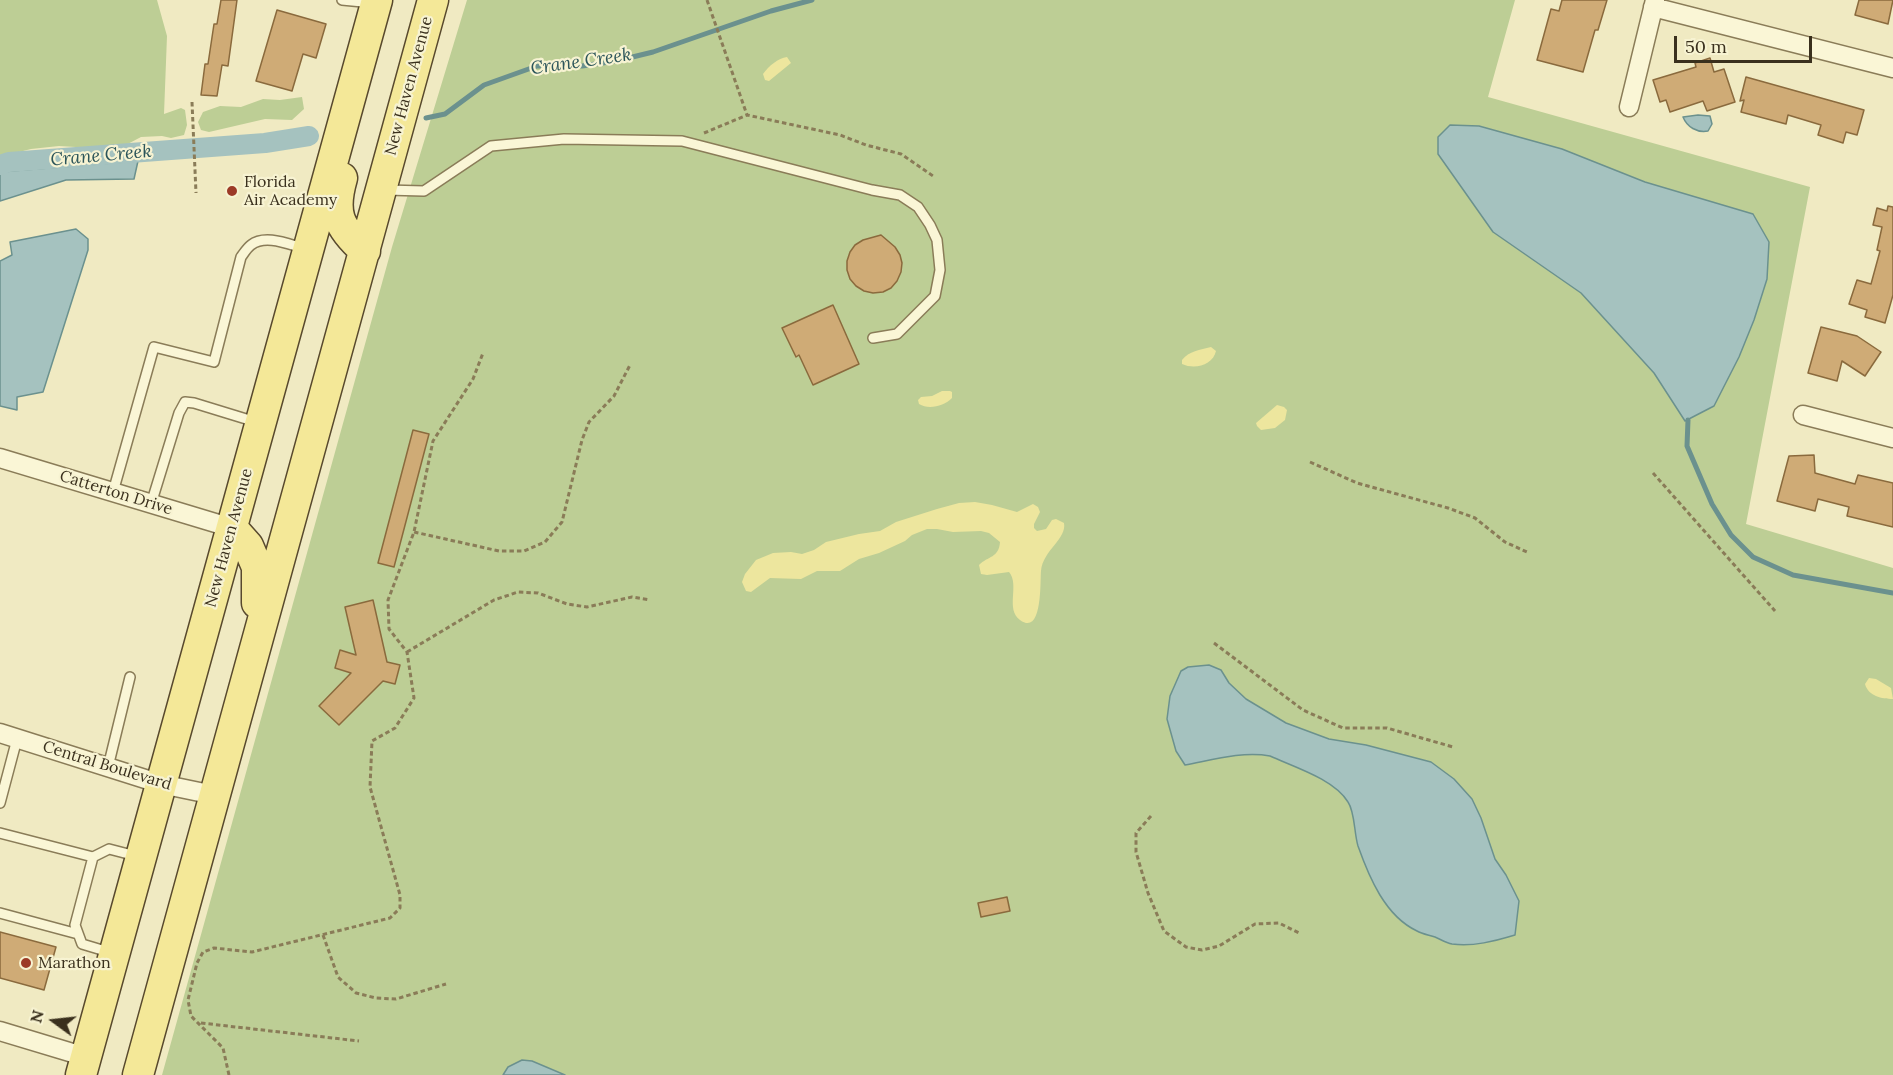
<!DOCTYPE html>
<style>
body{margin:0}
#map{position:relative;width:1893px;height:1075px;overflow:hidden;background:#f0eac2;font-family:Lora,serif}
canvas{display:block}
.north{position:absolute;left:24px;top:991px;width:60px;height:60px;-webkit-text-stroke:4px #f7f3d2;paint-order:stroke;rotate:285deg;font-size:16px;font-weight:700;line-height:24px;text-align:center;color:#3a301d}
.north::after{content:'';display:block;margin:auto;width:21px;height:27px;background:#3a301d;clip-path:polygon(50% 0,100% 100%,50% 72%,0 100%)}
.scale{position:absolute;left:1674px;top:36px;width:138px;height:27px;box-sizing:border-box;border:3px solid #3a301d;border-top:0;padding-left:8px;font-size:18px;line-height:21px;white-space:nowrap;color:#3a301d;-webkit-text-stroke:4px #f7f3d2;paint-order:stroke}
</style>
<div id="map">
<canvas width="1893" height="1075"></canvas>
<div class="north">N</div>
<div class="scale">50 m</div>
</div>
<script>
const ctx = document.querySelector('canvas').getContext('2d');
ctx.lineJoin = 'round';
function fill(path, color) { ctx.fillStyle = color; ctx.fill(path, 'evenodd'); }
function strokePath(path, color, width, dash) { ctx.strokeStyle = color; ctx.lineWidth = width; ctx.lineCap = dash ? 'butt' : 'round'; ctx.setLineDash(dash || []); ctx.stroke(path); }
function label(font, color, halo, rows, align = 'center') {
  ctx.font = font + ' Lora,serif'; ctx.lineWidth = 4.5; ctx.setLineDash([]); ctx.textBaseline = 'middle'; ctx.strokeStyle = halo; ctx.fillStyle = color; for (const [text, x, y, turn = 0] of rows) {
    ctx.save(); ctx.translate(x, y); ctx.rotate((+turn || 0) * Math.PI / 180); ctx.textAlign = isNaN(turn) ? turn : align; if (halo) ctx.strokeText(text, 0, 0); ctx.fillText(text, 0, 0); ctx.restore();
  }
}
fill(new Path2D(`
 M 0,0 L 157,0 L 167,36 L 164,114 L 181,108 L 185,110 L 187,125 L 184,135 L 171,138 L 162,136 L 141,137 L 122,147 L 109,149 L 59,146 L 31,149 L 7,155 L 0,159 Z
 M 467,0 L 1515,0 L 1488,97 L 1810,187 L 1746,524 L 1893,568 L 1893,1075 L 162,1075 L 392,247 Z
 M 302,97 L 304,109 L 292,120 L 265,119 L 209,132 L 201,130 L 198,122 L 203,112 L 220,106 L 241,107 L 263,99 L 280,100 Z`), '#bdce95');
fill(new Path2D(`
 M 787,57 L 791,63 L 769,81 L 765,80 L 763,74 C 769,66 778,58 787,57 Z
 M 1211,347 L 1216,351 C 1213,365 1195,370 1182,364 L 1182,360 C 1189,351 1200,350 1211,347 Z
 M 942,391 L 950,391 L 952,392 L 952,398 C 944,406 929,410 919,404 L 918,400 L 921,397 L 932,396 Z
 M 1277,405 L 1284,407 L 1287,410 L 1285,420 L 1275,428 L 1261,430 L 1257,426 L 1256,423 Z
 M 975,502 L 992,505 L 1017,512 L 1033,504 L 1038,507 L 1040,512 L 1034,524 L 1034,528 L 1037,531 L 1046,529 L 1052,520 L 1056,519 L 1064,523 C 1067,539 1043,550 1041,571 C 1040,579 1043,637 1020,620 C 1005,609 1020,585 1009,572 L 987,575 L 981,574 L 979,565 C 988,556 999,558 1000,542 L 989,533 L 981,531 L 953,532 L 937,529 L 927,529 L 912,535 L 905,541 L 879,553 L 859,559 L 840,571 L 817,571 L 801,579 L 770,578 L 751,592 L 746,591 L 742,582 L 745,574 L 756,560 L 773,553 L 791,552 L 802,554 L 814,550 L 826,542 L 859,534 L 880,531 L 896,522 L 937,509 L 959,503 Z
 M 1869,678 L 1876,679 L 1891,688 L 1893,699 C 1882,699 1868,696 1865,684 Z`), '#ede69e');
const water = new Path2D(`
 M 1698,115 L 1710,116 L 1712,124 L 1708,131 C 1697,133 1687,127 1683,117 Z
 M 1450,125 L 1479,126 L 1562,149 L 1645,182 L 1753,214 L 1769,242 L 1767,279 L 1754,320 L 1739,357 L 1714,406 L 1685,421 L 1654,373 L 1581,293 L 1493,232 L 1438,154 L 1438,137 Z
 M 138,161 L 134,179 L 66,180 L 0,201 L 0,173 L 11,171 Z
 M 76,229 L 88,239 L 88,250 L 43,392 L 17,397 L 17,410 L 0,406 L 0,261 L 12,255 L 10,242 Z
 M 1209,665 L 1221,670 L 1229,683 L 1246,699 L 1286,723 L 1329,739 L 1366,745 L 1431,762 L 1454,779 L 1472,799 L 1481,818 L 1495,859 L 1506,875 L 1519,901 L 1515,935 C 1495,941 1473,947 1452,944 C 1446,943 1440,939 1435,937 C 1429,935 1422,934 1417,931 C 1385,916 1369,877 1358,846 C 1354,833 1355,812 1348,802 C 1334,779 1294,767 1270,756 C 1242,751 1212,760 1185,765 L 1176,751 L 1167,719 L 1170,696 L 1181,671 L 1188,667 Z
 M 522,1060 L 532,1061 L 565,1075 L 503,1075 L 508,1067 Z`);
fill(water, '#a5c2bf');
strokePath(water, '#6b918e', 1.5);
strokePath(new Path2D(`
 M 426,118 L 445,114 L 484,85 L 537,66 L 582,66 L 616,61 L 653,52 L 771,11 L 812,0
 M 1688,420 L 1687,446 L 1712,504 L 1731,535 L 1753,557 L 1793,575 L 1893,593`), '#6b918e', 5);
strokePath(new Path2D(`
 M 0,165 L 9,162 L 265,143 L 309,136`), '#a5c2bf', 20);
const building = new Path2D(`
 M 221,0 L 237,0 L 228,66 L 222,65 L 217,96 L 201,95 L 205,64 L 208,64 L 214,24 L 217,24 Z
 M 1562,0 L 1607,0 L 1598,30 L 1595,30 L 1583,72 L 1537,60 L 1551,9 L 1559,11 Z
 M 1859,0 L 1893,0 L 1888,24 L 1855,15 Z
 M 277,10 L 326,24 L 316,58 L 303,54 L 292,91 L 256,81 Z
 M 1710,58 L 1714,72 L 1724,69 L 1735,102 L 1707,111 L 1703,101 L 1670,112 L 1666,100 L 1660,102 L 1653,80 L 1696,67 L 1695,63 Z
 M 1746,77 L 1864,110 L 1857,135 L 1846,132 L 1843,143 L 1818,135 L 1821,125 L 1788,115 L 1786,124 L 1741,112 L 1744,100 L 1740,101 Z
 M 1888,206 L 1893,207 L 1893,295 L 1885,323 L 1865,317 L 1867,310 L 1849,304 L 1857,280 L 1871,284 L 1880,251 L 1877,250 L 1882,227 L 1873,225 L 1877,208 L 1887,211 Z
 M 881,235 L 895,247 L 900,255 L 902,263 L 901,272 L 897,281 L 891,288 L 883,292 L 873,293 L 864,291 L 856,286 L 850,279 L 847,270 L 847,261 L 850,252 L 855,245 L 863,240 Z
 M 833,305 L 859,364 L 813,385 L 799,355 L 796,357 L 782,328 Z
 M 1821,327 L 1857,336 L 1881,352 L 1865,376 L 1842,361 L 1837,381 L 1808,373 Z
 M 413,430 L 429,434 L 394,567 L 378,563 Z
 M 1814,455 L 1815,473 L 1855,484 L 1858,475 L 1893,483 L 1893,527 L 1847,516 L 1849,507 L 1818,499 L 1815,511 L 1777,501 L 1789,456 Z
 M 373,600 L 387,662 L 400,665 L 395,684 L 383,681 L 339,725 L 319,706 L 351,673 L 335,668 L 340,650 L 356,655 L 345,607 Z
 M 1007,897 L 1010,911 L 981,917 L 978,903 Z
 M 0,932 L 56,947 L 44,990 L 0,978 Z`);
fill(building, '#cfab76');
strokePath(building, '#8a6a3d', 1.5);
const lane = new Path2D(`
 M 342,0 L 373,3
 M 386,190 L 424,191 L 491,146 L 564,139 L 682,141 L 872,190 L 900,195 L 918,207 L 930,225 L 937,240 L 940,270 L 935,296 L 897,334 L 873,338
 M 113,492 L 154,347 L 214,362 L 241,257 C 244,253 247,248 251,245 C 265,234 288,244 303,248
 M 151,504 L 179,413 L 185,402 L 194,403 L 256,422
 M 108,767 L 130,677
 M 0,803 L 17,739
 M 0,833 L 93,857 L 109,849 L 136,856
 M 93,857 L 75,925 L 82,944 L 112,953
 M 0,913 L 78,934`);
const street = new Path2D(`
 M 1653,7 L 1893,68
 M 1629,107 L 1655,0
 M 1803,415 L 1893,438
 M 0,458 L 232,528
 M 0,733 L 161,784 L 214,795
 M 0,1031 L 86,1057`);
const primary = new Path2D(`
 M 342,178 C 332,213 338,227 365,251
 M 232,528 L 248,546 L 257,567 L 257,603
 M 81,1075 L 377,0
 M 138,1075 L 433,0`);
strokePath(lane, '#8a7c58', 12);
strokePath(street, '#8a7c58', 21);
strokePath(primary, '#58492d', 33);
strokePath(new Path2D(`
 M 707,0 L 747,115 L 840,135 L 866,145 L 901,154 L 933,176
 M 192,102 L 196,193
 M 704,133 L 747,115
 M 1310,462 L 1357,483 L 1448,508 L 1475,518 L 1505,542 L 1527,552
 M 1653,473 L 1775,611
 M 414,532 L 499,551 L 524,551 L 545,542 L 562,522 L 582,440 L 589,422 L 614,396 L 630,365
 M 1214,643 L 1303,710 L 1343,728 L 1387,728 L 1453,747
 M 407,652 L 494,600 L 518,592 L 538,593 L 567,604 L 587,607 L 632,597 L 650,600
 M 1151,816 L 1136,833 L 1136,852 L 1148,893 L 1164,931 L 1186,947 L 1202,950 L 1219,946 L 1255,924 L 1279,923 L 1299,933
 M 323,935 L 338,977 L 356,993 L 376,998 L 396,999 L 446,984
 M 201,1023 L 359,1041
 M 229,1075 L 223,1048 L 191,1016 L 188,1000 L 197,963 L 203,952 L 214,948 L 252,952 L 390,918 L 400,908 L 400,895 L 370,787 L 372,741 L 395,728 L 414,698 L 407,652 L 389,629 L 388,600 L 414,532 L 433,441 L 473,379 L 483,353`), '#8a7c58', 3, [4.5, 3]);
strokePath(lane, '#faf6d6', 9);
strokePath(street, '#faf6d6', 18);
strokePath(primary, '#f4e898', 30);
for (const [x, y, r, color] of [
 [232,191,6,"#9c3a26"],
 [26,963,6,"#9c3a26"]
]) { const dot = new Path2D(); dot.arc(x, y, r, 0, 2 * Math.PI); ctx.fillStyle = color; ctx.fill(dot); strokePath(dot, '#f7f3d2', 2); }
label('16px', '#3a301d', '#f7f3d2', [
 ["New Haven Avenue",409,86,-75],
 ["Catterton Drive",116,493,17],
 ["New Haven Avenue",229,538,-75],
 ["Central Boulevard",107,766,17]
]);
label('16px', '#3a301d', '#f7f3d2', [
 ["Florida",244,182],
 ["Air Academy",244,200],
 ["Marathon",38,963]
], 'left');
label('italic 18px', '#2c555a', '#f7f3d2', [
 ["Crane Creek",581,62,-8],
 ["Crane Creek",101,156,-5]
]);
</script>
